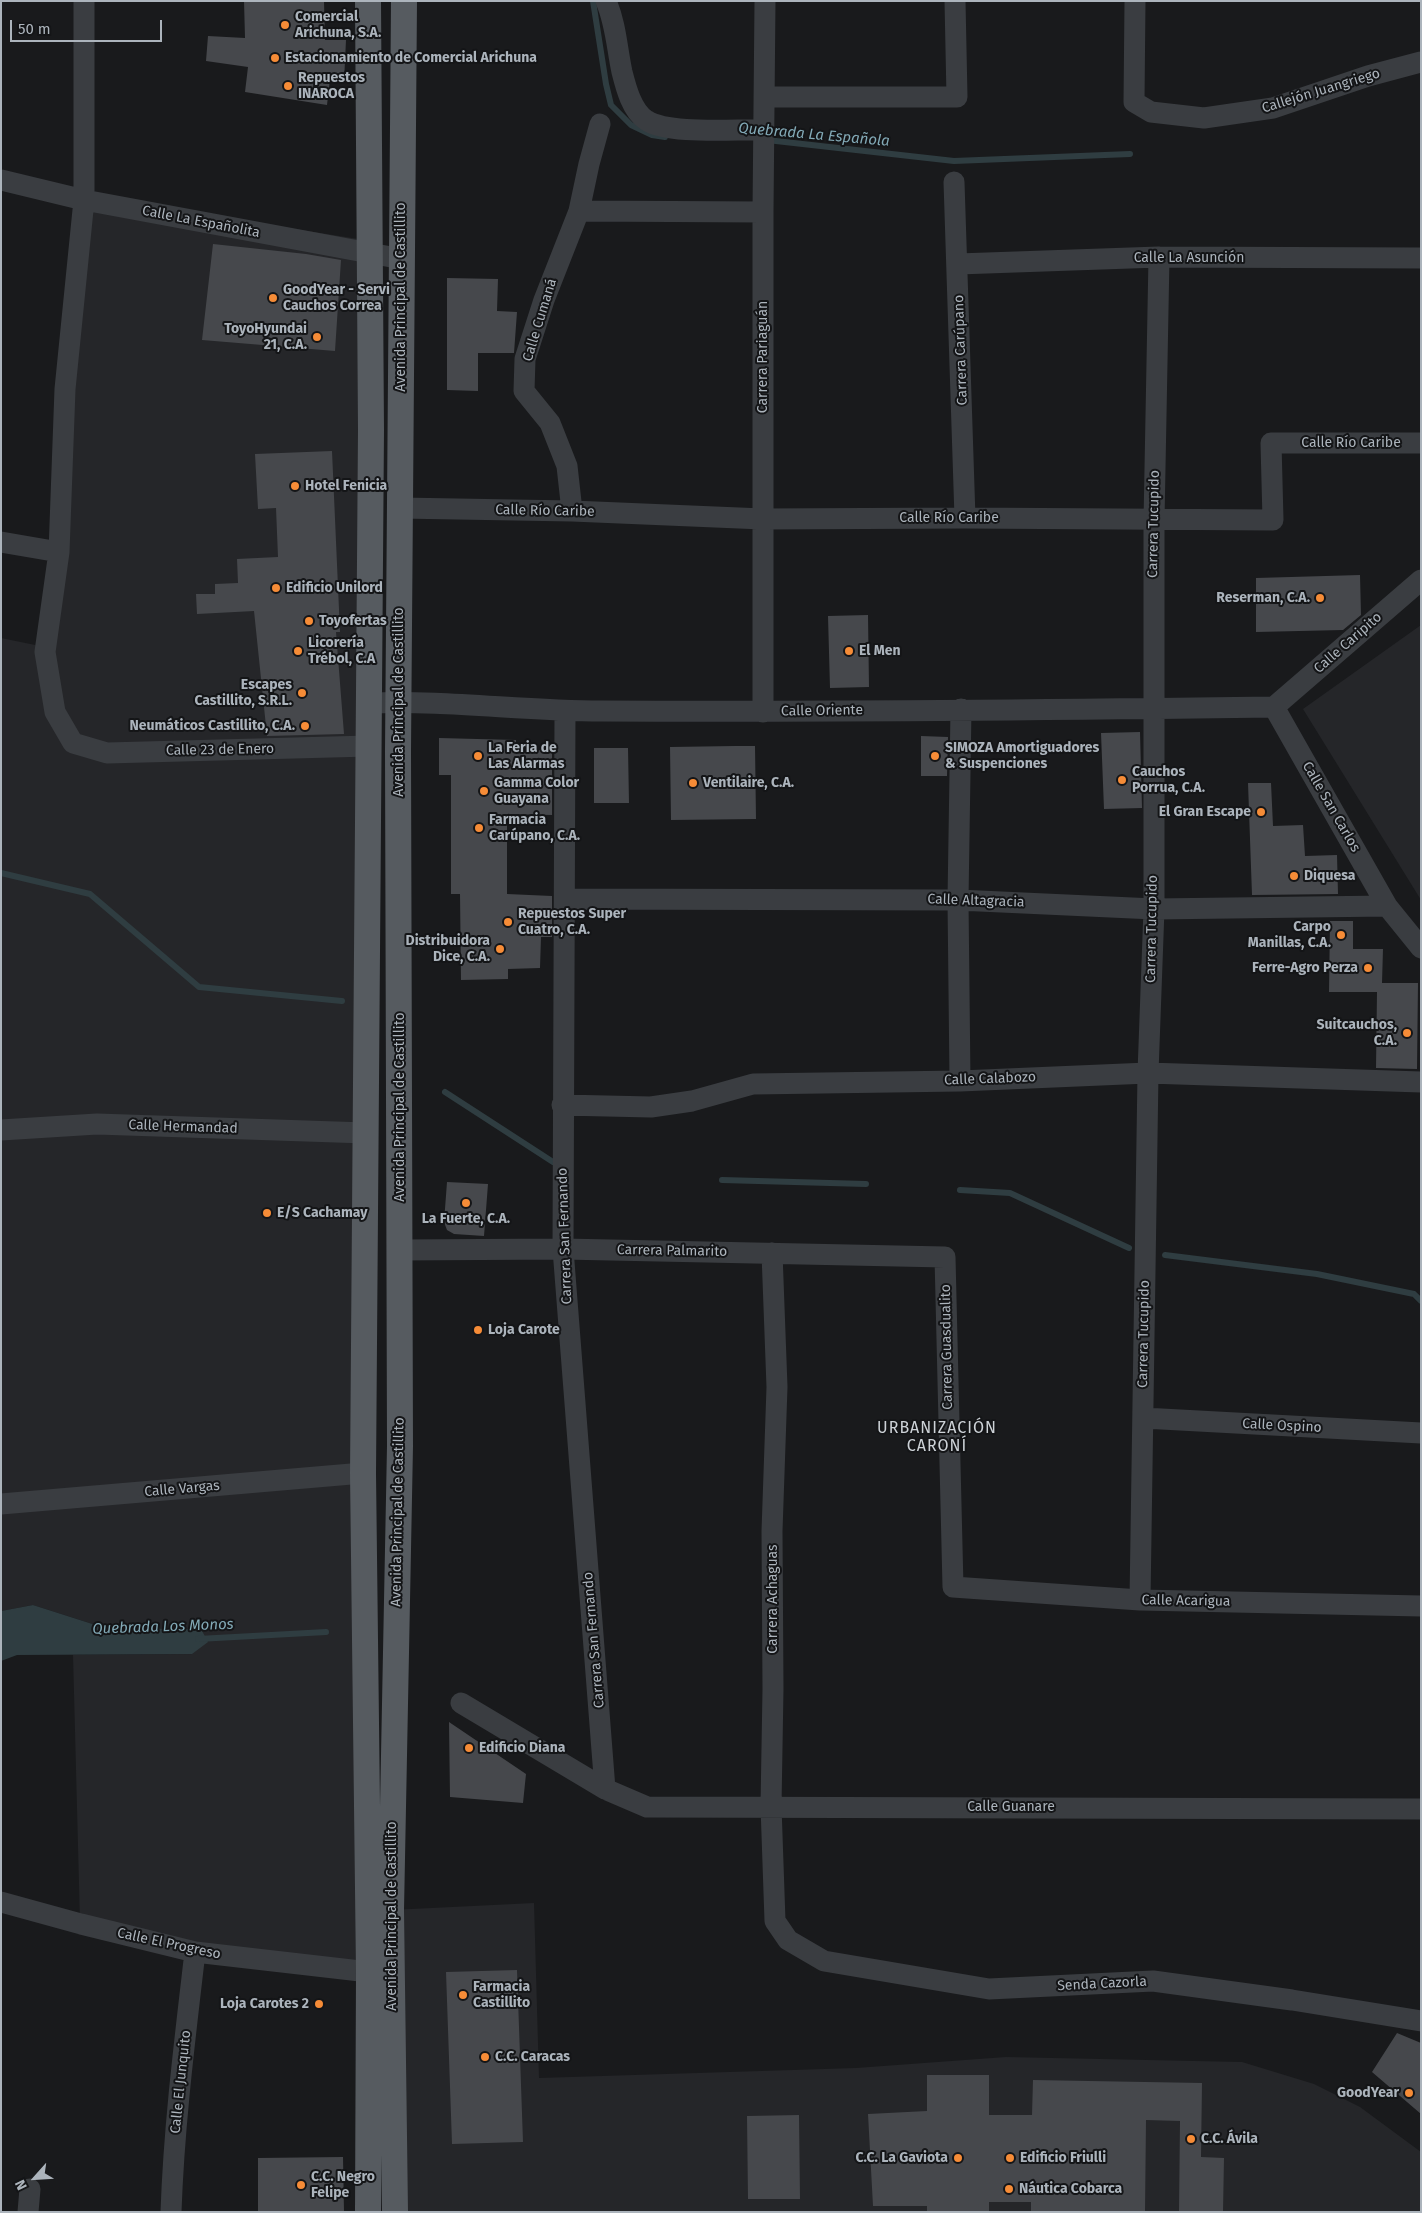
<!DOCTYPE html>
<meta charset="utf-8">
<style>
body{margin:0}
#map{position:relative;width:1422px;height:2213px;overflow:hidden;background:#191a1c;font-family:"Fira Sans",sans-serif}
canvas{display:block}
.frame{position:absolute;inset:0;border:2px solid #acb4bc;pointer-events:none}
.north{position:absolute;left:10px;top:2153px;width:50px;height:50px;-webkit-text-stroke:4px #141517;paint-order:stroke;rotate:244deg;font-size:14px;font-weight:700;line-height:20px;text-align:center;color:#acb4bc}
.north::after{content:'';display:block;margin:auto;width:18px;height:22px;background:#acb4bc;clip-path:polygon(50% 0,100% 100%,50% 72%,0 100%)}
.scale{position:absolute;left:10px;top:20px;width:152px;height:22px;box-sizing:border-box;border:2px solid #acb4bc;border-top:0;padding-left:6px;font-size:15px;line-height:18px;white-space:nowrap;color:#acb4bc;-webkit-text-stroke:4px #141517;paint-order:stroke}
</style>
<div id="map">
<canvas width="1422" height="2213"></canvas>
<div class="frame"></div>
<div class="north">N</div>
<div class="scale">50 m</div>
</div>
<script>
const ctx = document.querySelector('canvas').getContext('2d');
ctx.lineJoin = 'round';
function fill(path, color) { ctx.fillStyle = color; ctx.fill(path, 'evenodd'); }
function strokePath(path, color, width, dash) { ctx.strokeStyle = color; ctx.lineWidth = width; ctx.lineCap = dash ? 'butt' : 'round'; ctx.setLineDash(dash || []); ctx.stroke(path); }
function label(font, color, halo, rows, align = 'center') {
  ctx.font = font + ' "Fira Sans",sans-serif'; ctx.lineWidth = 4; ctx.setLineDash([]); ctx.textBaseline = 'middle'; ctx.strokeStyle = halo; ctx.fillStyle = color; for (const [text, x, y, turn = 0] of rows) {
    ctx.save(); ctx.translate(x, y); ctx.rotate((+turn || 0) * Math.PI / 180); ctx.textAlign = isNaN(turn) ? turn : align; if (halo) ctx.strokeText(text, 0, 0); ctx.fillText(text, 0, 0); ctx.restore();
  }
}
fill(new Path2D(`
 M 80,195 L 371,241 L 370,1970 L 277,1960 L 80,1922 L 73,1655 L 192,1654 L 200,1629 L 105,1628 L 33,1605 L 1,1611 L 1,638 L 45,647 Z
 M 1421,625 L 1421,900 L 1303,709 Z
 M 534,1903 L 539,2078 L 856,2068 L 1006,2057 L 1242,2062 L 1314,2084 L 1360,2107 L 1421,2152 L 1421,2212 L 395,2212 L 391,1910 Z`), '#252629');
fill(new Path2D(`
 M 33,1605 L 105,1628 L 201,1629 L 208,1642 L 192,1654 L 17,1655 L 1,1661 L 1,1611 Z`), '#2f3d41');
strokePath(new Path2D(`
 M 593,1 L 606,84 L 611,105 L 631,125 L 652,135 L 665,137
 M 767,140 L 954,161 L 1130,154
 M 1,873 L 90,894 L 199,987 L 342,1001
 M 445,1092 L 553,1162
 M 722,1180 L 866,1184
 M 960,1190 L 1010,1193 L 1129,1248
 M 1165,1255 L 1317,1274 L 1414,1294 L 1421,1301
 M 198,1639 L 326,1632`), '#2f3d41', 6);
fill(new Path2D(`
 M 244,1 L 324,1 L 325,40 L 346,40 L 344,82 L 330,79 L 327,105 L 245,92 L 248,67 L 206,61 L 208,36 L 245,38 Z
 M 213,244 L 306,254 L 341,260 L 335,351 L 202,340 Z
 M 447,278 L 498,279 L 497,311 L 517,312 L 514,353 L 478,353 L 478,391 L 447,390 Z
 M 332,451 L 340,632 L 336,632 L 344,734 L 267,736 L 254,611 L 197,614 L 196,594 L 215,594 L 215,584 L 238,583 L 237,559 L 278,557 L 276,508 L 258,509 L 255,454 Z
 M 1360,575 L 1361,615 L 1343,630 L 1256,632 L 1256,578 Z
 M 868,615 L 869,687 L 830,688 L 828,616 Z
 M 1140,732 L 1142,808 L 1104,809 L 1101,733 Z
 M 921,736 L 948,737 L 947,776 L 921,776 Z
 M 439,738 L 516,740 L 516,750 L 552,750 L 552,815 L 507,814 L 507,894 L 552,896 L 552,937 L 541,937 L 540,968 L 508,969 L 508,979 L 461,980 L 460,894 L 451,894 L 451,775 L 439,775 Z
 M 735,746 L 755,746 L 756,819 L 671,820 L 670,747 Z
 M 594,748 L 628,748 L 629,803 L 594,803 Z
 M 1248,783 L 1271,783 L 1273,826 L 1303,825 L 1305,856 L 1337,855 L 1338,894 L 1252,895 Z
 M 1330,921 L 1353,921 L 1353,949 L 1383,949 L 1382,983 L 1418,983 L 1417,1069 L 1376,1068 L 1377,992 L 1329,992 Z
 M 447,1182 L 488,1184 L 484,1236 L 454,1234 L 447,1230 L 444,1222 Z
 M 449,1722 L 526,1774 L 523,1803 L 450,1797 Z
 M 517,1970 L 523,2142 L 452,2144 L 446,1972 Z
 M 1397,2033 L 1421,2043 L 1421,2114 L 1372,2072 Z
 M 927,2075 L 989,2075 L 989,2115 L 1032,2115 L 1033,2080 L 1202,2083 L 1201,2157 L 1224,2158 L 1223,2212 L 1179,2212 L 1180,2121 L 1146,2120 L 1145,2212 L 1031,2212 L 1031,2202 L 989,2202 L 989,2212 L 927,2212 L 927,2206 L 873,2206 L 868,2114 L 927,2111 Z
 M 799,2115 L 800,2199 L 748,2199 L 747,2116 Z
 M 343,2157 L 344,2212 L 258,2212 L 258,2158 Z`), '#46484c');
strokePath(new Path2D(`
 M 84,1 L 84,200 L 65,389 L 59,552 L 45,652 L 55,712 L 73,743 L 107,753 L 369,746
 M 606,1 C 616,24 617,49 622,72 C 626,88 632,111 646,120 C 668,135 735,129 764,130
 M 1135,1 L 1134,102 L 1151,112 L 1204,118 L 1273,108 L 1368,76 L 1421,62
 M 764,97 L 957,97 L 955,1
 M 1,180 L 84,200 L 402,259
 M 954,182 L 965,518
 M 579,211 L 763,212
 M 958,264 L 1159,257 L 1421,258
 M 400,508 L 572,511 L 763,519 L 965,518 L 1273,520 L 1271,443 L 1421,443
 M 572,511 L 567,466 L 550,423 L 524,391 L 525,359 L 544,300 L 579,211 L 589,164 L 600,124
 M 1,542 L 59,552
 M 370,703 C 447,700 524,711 601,711 C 826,712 1050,710 1274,707
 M 1274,707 L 1387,906 L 1421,948
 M 1274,707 L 1421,580
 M 565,711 L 563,1249 L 605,1789
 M 763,712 L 763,212 L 765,1
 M 565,899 L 958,900 L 1154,909 L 1387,906
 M 960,1081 L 958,900 L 961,709
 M 562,1105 L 651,1107 L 692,1101 L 753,1084 L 960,1081 L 1148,1073 L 1421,1082
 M 1,1130 L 97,1124 L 366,1133
 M 400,1250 L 563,1249 L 945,1257 L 953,1587 L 1140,1600 L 1421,1606
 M 772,1253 L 777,1387 L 772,1531 L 773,1689 L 771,1806 L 775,1921 L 788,1940 L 824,1961 L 989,1989 L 1153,1981 L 1292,2000 L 1421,2021
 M 1143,1418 L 1421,1433
 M 1,1504 L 363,1473
 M 1140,1600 L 1148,1073 L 1154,909 L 1154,521 L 1159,257
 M 461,1703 L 605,1789 L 647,1807 L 1421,1809
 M 1,1902 L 81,1924 L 195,1952 L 369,1972
 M 28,2212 L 30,2189
 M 171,2212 C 174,2125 185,2038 195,1952`), '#3a3d41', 21);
strokePath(new Path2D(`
 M 368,2212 L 369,1972 L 363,1473 L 371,430 L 368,1
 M 395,2212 L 391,1910 L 400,1446 L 398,751 L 404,1`), '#565b60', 26);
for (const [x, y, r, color] of [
 [285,25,5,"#f68c37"],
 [275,58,5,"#f68c37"],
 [288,86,5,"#f68c37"],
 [273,298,5,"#f68c37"],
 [317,337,5,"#f68c37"],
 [295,486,5,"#f68c37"],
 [276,588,5,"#f68c37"],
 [1320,598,5,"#f68c37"],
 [309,621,5,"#f68c37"],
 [298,651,5,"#f68c37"],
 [849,651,5,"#f68c37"],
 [302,693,5,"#f68c37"],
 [305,726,5,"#f68c37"],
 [478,756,5,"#f68c37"],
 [935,756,5,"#f68c37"],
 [1122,780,5,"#f68c37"],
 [693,783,5,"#f68c37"],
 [484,791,5,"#f68c37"],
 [1261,812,5,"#f68c37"],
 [479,828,5,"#f68c37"],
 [1294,876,5,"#f68c37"],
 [508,922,5,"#f68c37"],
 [1341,935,5,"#f68c37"],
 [500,949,5,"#f68c37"],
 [1368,968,5,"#f68c37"],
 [1407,1033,5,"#f68c37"],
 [466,1203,5,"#f68c37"],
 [267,1213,5,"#f68c37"],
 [478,1330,5,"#f68c37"],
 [469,1748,5,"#f68c37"],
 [463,1995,5,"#f68c37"],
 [319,2004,5,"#f68c37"],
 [485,2057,5,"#f68c37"],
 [1409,2093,5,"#f68c37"],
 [1191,2139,5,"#f68c37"],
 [958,2158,5,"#f68c37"],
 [1010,2158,5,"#f68c37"],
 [301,2185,5,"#f68c37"],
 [1009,2189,5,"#f68c37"]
]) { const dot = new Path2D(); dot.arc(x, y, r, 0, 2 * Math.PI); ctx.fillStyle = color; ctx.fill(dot); strokePath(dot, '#141517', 2); }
label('bold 14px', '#acb4bc', '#141517', [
 ["Comercial",295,17],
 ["Arichuna, S.A.",295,33],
 ["Estacionamiento de Comercial Arichuna",285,58],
 ["Repuestos",298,78],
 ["INAROCA",298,94],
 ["GoodYear - Servi",283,290],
 ["Cauchos Correa",283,306],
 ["ToyoHyundai",307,329,"right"],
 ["21, C.A.",307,345,"right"],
 ["Hotel Fenicia",305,486],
 ["Edificio Unilord",286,588],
 ["Reserman, C.A.",1310,598,"right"],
 ["Toyofertas",319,621],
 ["Licorería",308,643],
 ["Trébol, C.A",308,659],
 ["El Men",859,651],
 ["Escapes",292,685,"right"],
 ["Castillito, S.R.L.",292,701,"right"],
 ["Neumáticos Castillito, C.A.",295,726,"right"],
 ["La Feria de",488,748],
 ["Las Alarmas",488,764],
 ["SIMOZA Amortiguadores",945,748],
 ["& Suspenciones",945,764],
 ["Cauchos",1132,772],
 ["Porrua, C.A.",1132,788],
 ["Gamma Color",494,783],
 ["Guayana",494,799],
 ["Ventilaire, C.A.",703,783],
 ["El Gran Escape",1251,812,"right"],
 ["Farmacia",489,820],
 ["Carúpano, C.A.",489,836],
 ["Diquesa",1304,876],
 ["Repuestos Super",518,914],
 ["Cuatro, C.A.",518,930],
 ["Carpo",1331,927,"right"],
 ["Manillas, C.A.",1331,943,"right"],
 ["Distribuidora",490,941,"right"],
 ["Dice, C.A.",490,957,"right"],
 ["Ferre-Agro Perza",1358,968,"right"],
 ["Suitcauchos,",1397,1025,"right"],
 ["C.A.",1397,1041,"right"],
 ["E/S Cachamay",277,1213],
 ["La Fuerte, C.A.",466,1219,"center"],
 ["Loja Carote",488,1330],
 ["Edificio Diana",479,1748],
 ["Farmacia",473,1987],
 ["Castillito",473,2003],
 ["Loja Carotes 2",309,2004,"right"],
 ["C.C. Caracas",495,2057],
 ["GoodYear",1399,2093,"right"],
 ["C.C. Ávila",1201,2139],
 ["C.C. La Gaviota",948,2158,"right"],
 ["Edificio Friulli",1020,2158],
 ["C.C. Negro",311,2177],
 ["Felipe",311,2193],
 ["Náutica Cobarca",1019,2189]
], 'left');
label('14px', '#acb4bc', '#141517', [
 ["Callejón Juangriego",1321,91,-17],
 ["Calle La Españolita",201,222,11],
 ["Calle La Asunción",1189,258],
 ["Avenida Principal de Castillito",401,297,-90],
 ["Calle Cumaná",540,320,-73],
 ["Carrera Carúpano",961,350,-92],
 ["Carrera Pariaguán",763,357,-90],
 ["Calle Río Caribe",1351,443],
 ["Calle Río Caribe",545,511,1],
 ["Calle Río Caribe",949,518],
 ["Carrera Tucupido",1154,524,-89],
 ["Calle Caripito",1348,643,-41],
 ["Avenida Principal de Castillito",399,702,-90],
 ["Calle Oriente",822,711,-1],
 ["Calle 23 de Enero",220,750,-1],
 ["Calle San Carlos",1331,807,60],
 ["Calle Altagracia",976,901,2],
 ["Carrera Tucupido",1152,929,-89],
 ["Calle Calabozo",990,1079,-2],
 ["Avenida Principal de Castillito",400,1107,-90],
 ["Calle Hermandad",183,1127,2],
 ["Carrera San Fernando",565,1236,-92],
 ["Carrera Palmarito",672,1251,1],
 ["Carrera Tucupido",1144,1334,-89],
 ["Carrera Guasdualito",947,1347,-91],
 ["Calle Ospino",1282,1426,3],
 ["Calle Vargas",182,1489,-5],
 ["Avenida Principal de Castillito",398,1512,-89],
 ["Carrera Achaguas",773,1599,-90],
 ["Calle Acarigua",1186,1601,1],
 ["Carrera San Fernando",594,1640,-95],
 ["Calle Guanare",1011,1807],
 ["Avenida Principal de Castillito",392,1916,-90],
 ["Calle El Progreso",169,1944,12],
 ["Senda Cazorla",1102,1984,-3],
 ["Calle El Junquito",181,2082,-84]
]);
label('italic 15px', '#83aab7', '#141517', [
 ["Quebrada La Española",814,135,5],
 ["Quebrada Los Monos",163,1627,-2]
]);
ctx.letterSpacing = '1px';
label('16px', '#cdd2d7', '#141517', [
 ["URBANIZACIÓN",937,1429],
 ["CARONÍ",937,1447]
]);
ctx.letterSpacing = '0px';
</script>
